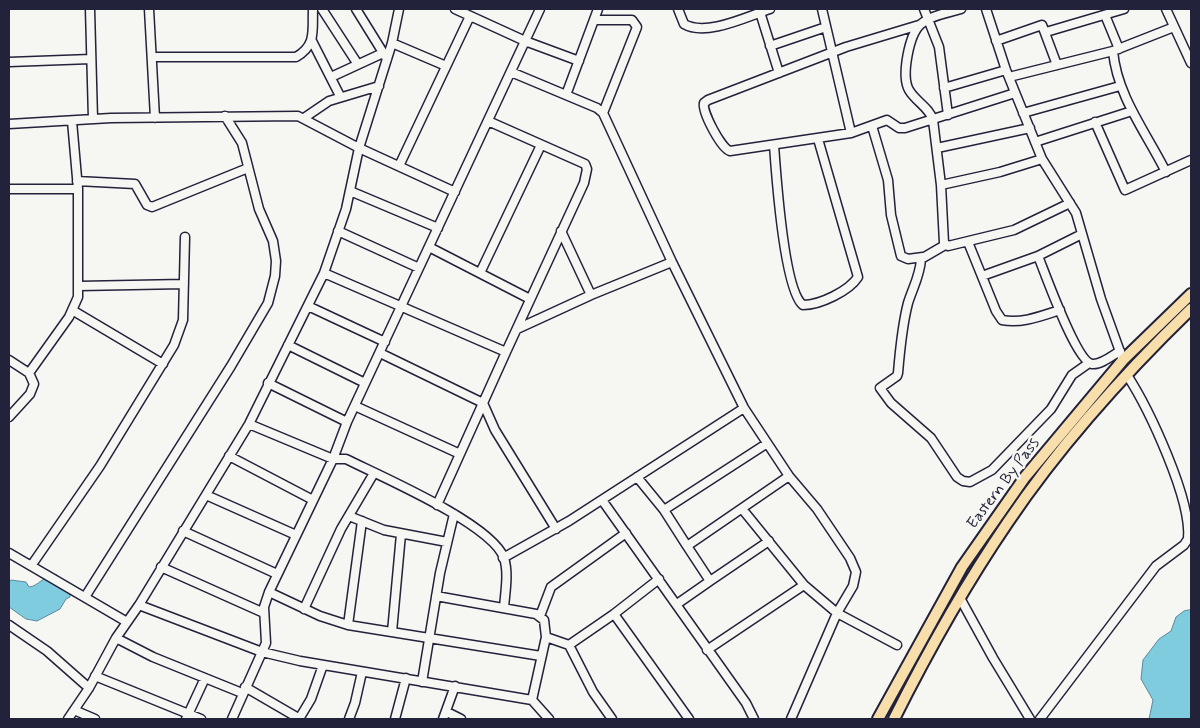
<!DOCTYPE html>
<style>
body{margin:0}
#map{position:relative;width:1200px;height:728px;overflow:hidden;background:#f6f6f2;font-family:Mynerve,sans-serif}
canvas{display:block}
.frame{position:absolute;inset:0;border:10px solid #22223b;pointer-events:none}
</style>
<div id="map">
<canvas width="1200" height="728"></canvas>
<div class="frame"></div>
</div>
<script>
const ctx = document.querySelector('canvas').getContext('2d');
ctx.lineJoin = 'round';
function fill(path, color) { ctx.fillStyle = color; ctx.fill(path, 'evenodd'); }
function strokePath(path, color, width, dash) { ctx.strokeStyle = color; ctx.lineWidth = width; ctx.lineCap = dash ? 'butt' : 'round'; ctx.setLineDash(dash || []); ctx.stroke(path); }
function label(font, color, halo, rows, align = 'center') {
  ctx.font = font + ' Mynerve,sans-serif'; ctx.lineWidth = 5; ctx.setLineDash([]); ctx.textBaseline = 'middle'; ctx.strokeStyle = halo; ctx.fillStyle = color; for (const [text, x, y, turn = 0] of rows) {
    ctx.save(); ctx.translate(x, y); ctx.rotate((+turn || 0) * Math.PI / 180); ctx.textAlign = isNaN(turn) ? turn : align; if (halo) ctx.strokeText(text, 0, 0); ctx.fillText(text, 0, 0); ctx.restore();
  }
}
const water = new Path2D(`
 M 56,575 L 70,593 L 70,597 L 66,599 L 60,609 L 37,621 L 26,619 L 9,607 L 9,582 L 11,580 L 26,582 L 29,587 C 39,586 42,576 56,575 Z
 M 1191,610 L 1191,719 L 1149,719 L 1153,700 L 1141,679 L 1143,660 L 1159,639 L 1171,631 L 1176,617 L 1184,611 Z`);
fill(water, '#80ccdf');
strokePath(water, '#5a889d', 1);
const minor = new Path2D(`
 M 90,9 L 93,119
 M 149,9 L 155,118
 M 322,9 L 357,63
 M 356,9 L 387,59
 M 455,9 L 525,41 L 579,61
 M 678,9 L 684,24 C 706,37 748,16 770,9
 M 759,9 L 779,73
 M 822,9 L 851,133
 M 924,9 L 939,47 L 948,115
 M 961,9 C 948,13 931,15 921,24 C 909,34 901,76 909,90 C 916,102 929,107 933,120 L 941,185 L 944,243 L 948,246 L 1014,230 L 1070,203
 M 986,9 L 1006,70 L 1042,159 L 1076,213 L 1101,299 L 1123,360
 M 1166,9 L 1191,63
 M 1105,15 L 1119,49
 M 595,20 L 632,20 L 637,27 L 603,113
 M 919,25 L 846,47 L 708,100 L 704,103 C 702,112 721,148 730,151 L 851,133 L 887,120 L 899,128 L 905,128 L 1015,93
 M 1046,32 L 1124,9
 M 312,41 L 340,96
 M 996,41 L 1042,25 L 1057,65
 M 392,43 L 446,66
 M 770,46 L 826,27
 M 1113,51 C 1117,96 1146,132 1166,172
 M 152,57 L 296,57 C 317,45 312,30 313,9
 M 9,62 L 91,59
 M 511,72 L 597,108 L 603,113 L 672,262 L 744,408 L 789,476 L 817,509 L 850,558 L 856,572 L 853,586 L 837,613 L 791,719
 M 331,77 L 383,53
 M 1009,77 L 1113,51 L 1174,27
 M 944,88 L 1006,70
 M 566,95 L 598,9
 M 1023,113 L 1120,86
 M 304,118 L 329,101 L 379,86
 M 1095,122 L 1125,190 L 1191,160
 M 9,124 L 111,118 L 298,116 L 359,148 L 455,192
 M 872,126 L 888,180 L 891,215 L 901,256 L 908,259 L 923,257
 M 1035,142 L 1132,111
 M 774,145 C 776,173 784,291 803,305 C 820,305 849,291 858,277 L 818,139
 M 937,148 L 1030,128
 M 399,166 L 470,16
 M 77,181 L 135,184 L 147,205 L 152,207 L 248,168
 M 941,185 L 1000,172 L 1042,159
 M 9,189 L 78,189
 M 350,191 L 438,228
 M 338,231 L 419,268
 M 561,231 L 591,295
 M 968,242 L 996,311 L 1002,320 C 1022,324 1041,316 1060,310
 M 945,245 L 921,259 C 920,276 913,287 908,303 C 902,326 900,349 898,373 L 897,376 L 880,388 L 891,403 L 931,438 L 957,477 L 963,481 L 970,482 L 992,470 L 1051,409 L 1072,375 L 1089,363
 M 429,247 L 530,299
 M 1038,256 C 1045,273 1076,361 1092,364 C 1101,365 1113,355 1120,351
 M 324,273 L 506,352 L 584,183 L 587,169 L 585,164 L 488,121
 M 480,273 L 541,145
 M 982,276 L 1038,256 L 1082,234
 M 79,286 L 184,284
 M 308,306 L 385,342
 M 72,310 L 163,364
 M 517,329 L 591,295 L 672,262
 M 288,345 L 365,383
 M 380,353 L 483,403 L 495,430 L 556,529
 M 9,360 L 29,373 L 34,384 L 30,394 L 9,417
 M 29,373 L 69,317 L 78,297 L 78,189 L 72,121
 M 268,383 L 347,422
 M 355,406 L 460,454
 M 249,424 L 333,459 L 346,459 C 380,476 492,524 504,558 C 509,573 505,593 504,608
 M 229,456 L 313,500
 M 637,477 L 664,510 L 687,546 L 789,476
 M 206,495 L 296,535
 M 602,500 L 746,703 L 754,719
 M 437,505 L 506,352
 M 664,510 L 766,444
 M 743,510 L 804,585
 M 349,516 L 384,530 L 447,542
 M 183,531 L 277,574
 M 687,546 L 710,581 L 769,541
 M 9,553 L 127,622
 M 503,558 L 569,521 L 744,408
 M 31,566 L 100,466 L 174,345 L 183,320 L 185,237
 M 161,567 L 264,613
 M 659,579 L 614,614 L 689,719
 M 269,592 L 320,616 L 348,625 L 541,656
 M 436,596 L 536,614 L 544,620 L 546,637 L 532,700
 M 85,597 L 231,366 L 268,303 L 275,276 L 276,261 L 273,241 L 259,209 L 242,143 L 225,116
 M 960,598 L 993,658 L 1030,719
 M 677,604 L 710,581
 M 139,605 L 262,652 L 300,661 L 532,700 L 549,719
 M 304,609 L 341,529 L 374,473
 M 540,616 L 551,587 L 626,533
 M 9,625 L 47,651 L 89,688
 M 348,625 L 362,521
 M 392,632 L 401,534
 M 546,637 L 569,645 L 593,692 L 612,719
 M 116,638 L 153,657 L 242,693
 M 569,645 L 614,614
 M 707,650 L 804,585 L 837,613 L 897,645
 M 95,676 L 201,719
 M 422,682 L 440,573 L 454,514
 M 245,687 L 300,719
 M 74,710 L 95,719
 M 447,712 L 461,719
 M 68,719 L 89,688 L 116,638 L 139,605 L 249,424 L 324,273 L 346,209 L 359,148 L 392,43 L 399,9
 M 186,719 L 205,678
 M 232,719 L 266,643 L 264,607 L 269,592 L 333,459 L 347,422 L 540,9
 M 299,719 L 311,699 L 323,665
 M 349,719 L 355,703 L 362,672
 M 395,719 L 406,678
 M 443,719 L 455,686
 M 1040,719 L 1156,566 L 1184,545 L 1188,539 C 1192,500 1149,409 1127,375`);
const major = new Path2D(`
 M 878,719 L 962,567 L 1025,477 L 1123,360 L 1191,294
 M 894,719 C 928,651 965,585 1008,522 C 1060,445 1124,374 1191,309`);
strokePath(minor, '#22223b', 11);
strokePath(major, '#22223b', 14);
strokePath(minor, '#f6f6f2', 8);
strokePath(major, '#f8deab', 10);
label('16px', '#22223b', '#f6f6f2', [
 ["Eastern By Pass",1004,484,-53]
]);
</script>
